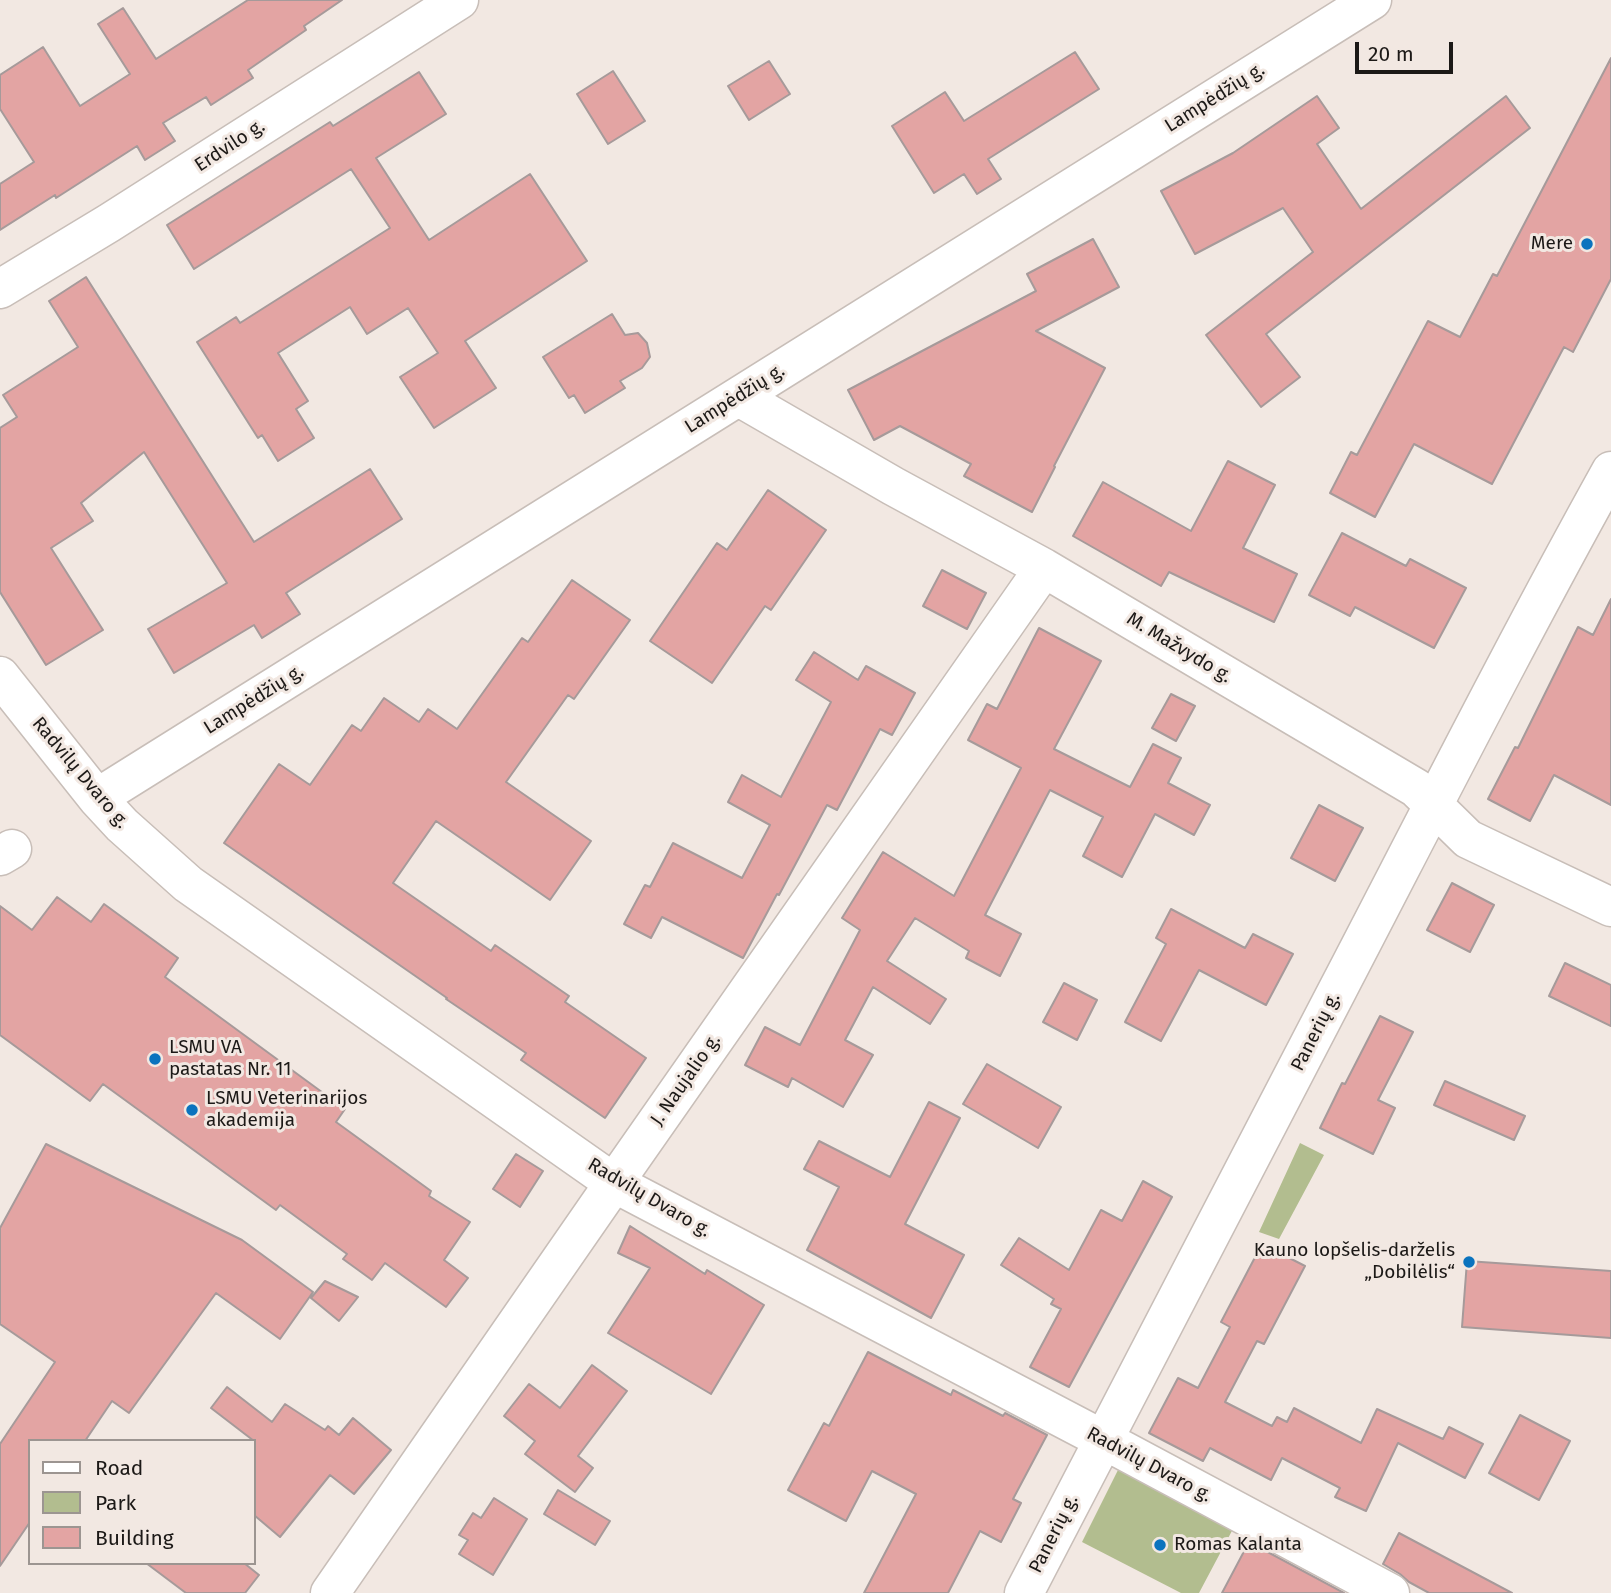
<!DOCTYPE html>
<meta charset="utf-8">
<style>
body{margin:0}
#map{position:relative;width:1611px;height:1593px;overflow:hidden;background:#f2e8e2;font-family:"Fira Sans",sans-serif}
canvas{display:block}
.legend{position:absolute;left:28px;top:1439px;width:228px;height:126px;box-sizing:border-box;background:#f2e8e2;border:2px solid #9c9591;margin:0;padding:9px 12px;list-style:none;font-size:21px;color:#1c1917}
.legend li{display:flex;align-items:center;gap:14px;height:35px}
.legend b{width:35px;border:2px solid #9c9591}
.scale{position:absolute;left:1355px;top:42px;width:98px;height:32px;box-sizing:border-box;border:4px solid #1c1917;border-top:0;padding-left:9px;font-size:21px;line-height:24px;white-space:nowrap;color:#1c1917;-webkit-text-stroke:5px #f2e8e2;paint-order:stroke}
</style>
<div id="map">
<canvas width="1611" height="1593"></canvas>
<ul class="legend">
<li><b style="height:9px;background:#fff"></b>Road</li>
<li><b style="height:19px;background:#b2bd8f"></b>Park</li>
<li><b style="height:19px;background:#e3a4a3"></b>Building</li>
</ul>
<div class="scale">20 m</div>
</div>
<script>
const ctx = document.querySelector('canvas').getContext('2d');
ctx.lineJoin = 'round';
function fill(path, color) { ctx.fillStyle = color; ctx.fill(path, 'evenodd'); }
function strokePath(path, color, width, dash) { ctx.strokeStyle = color; ctx.lineWidth = width; ctx.lineCap = dash ? 'butt' : 'round'; ctx.setLineDash(dash || []); ctx.stroke(path); }
function label(font, color, halo, rows, align = 'center') {
  ctx.font = font + ' "Fira Sans",sans-serif'; ctx.lineWidth = 6; ctx.setLineDash([]); ctx.textBaseline = 'middle'; ctx.strokeStyle = halo; ctx.fillStyle = color; for (const [text, x, y, turn = 0] of rows) {
    ctx.save(); ctx.translate(x, y); ctx.rotate((+turn || 0) * Math.PI / 180); ctx.textAlign = isNaN(turn) ? turn : align; if (halo) ctx.strokeText(text, 0, 0); ctx.fillText(text, 0, 0); ctx.restore();
  }
}
fill(new Path2D(`
 M 1300,1143 L 1324,1155 L 1279,1239 L 1259,1232 Z
 M 1119,1468 L 1234,1527 L 1199,1593 L 1181,1593 L 1082,1542 Z`), '#b2bd8f');
const building = new Path2D(`
 M 248,0 L 342,0 L 304,26 L 306,30 L 248,70 L 253,78 L 211,105 L 206,97 L 163,123 L 175,141 L 145,160 L 137,146 L 56,198 L 55,195 L 0,230 L 0,184 L 34,162 L 0,109 L 0,75 L 43,47 L 80,106 L 130,74 L 98,24 L 123,8 L 156,59 Z
 M 1075,52 L 1099,89 L 988,159 L 1001,179 L 977,194 L 964,174 L 934,193 L 892,126 L 945,92 L 964,121 Z
 M 1611,58 L 1611,279 L 1573,352 L 1564,347 L 1492,484 L 1414,444 L 1375,517 L 1330,493 L 1351,452 L 1357,455 L 1428,321 L 1460,337 L 1493,274 L 1497,276 Z
 M 769,61 L 790,94 L 749,120 L 728,86 Z
 M 613,71 L 645,121 L 608,144 L 577,94 Z
 M 419,72 L 446,114 L 376,158 L 429,240 L 530,174 L 587,261 L 465,341 L 496,388 L 434,428 L 400,377 L 438,353 L 408,308 L 367,334 L 350,307 L 278,353 L 308,401 L 296,409 L 314,438 L 278,461 L 262,435 L 258,438 L 197,342 L 236,317 L 240,323 L 390,228 L 351,169 L 194,269 L 167,225 L 330,122 L 333,126 Z
 M 1317,96 L 1339,128 L 1317,144 L 1361,209 L 1506,96 L 1530,128 L 1266,334 L 1300,377 L 1261,407 L 1206,335 L 1313,252 L 1283,208 L 1195,254 L 1161,191 L 1233,153 Z
 M 1093,239 L 1119,287 L 1036,331 L 1105,368 L 1054,466 L 1055,467 L 1032,512 L 964,476 L 971,464 L 900,426 L 874,440 L 848,390 L 1036,291 L 1027,274 Z
 M 86,277 L 254,542 L 370,469 L 402,519 L 286,593 L 300,614 L 262,638 L 254,625 L 174,673 L 148,629 L 227,583 L 144,452 L 81,503 L 93,521 L 51,548 L 103,630 L 46,665 L 0,592 L 0,428 L 17,417 L 3,395 L 78,347 L 49,301 Z
 M 612,314 L 625,335 L 638,333 L 647,343 L 650,357 L 642,368 L 620,381 L 625,388 L 585,413 L 574,395 L 569,398 L 543,357 Z
 M 1228,461 L 1275,485 L 1243,548 L 1297,574 L 1274,622 L 1169,572 L 1161,586 L 1073,536 L 1103,482 L 1191,531 Z
 M 768,490 L 826,530 L 771,610 L 765,606 L 712,683 L 650,641 L 717,543 L 727,550 Z
 M 1342,533 L 1406,566 L 1410,559 L 1466,588 L 1434,648 L 1355,607 L 1350,616 L 1309,595 Z
 M 942,570 L 986,593 L 967,629 L 923,606 Z
 M 572,580 L 630,620 L 574,699 L 568,695 L 506,782 L 591,841 L 550,900 L 436,821 L 393,883 L 491,951 L 495,945 L 569,996 L 565,1002 L 646,1058 L 605,1118 L 521,1060 L 526,1053 L 446,999 L 447,998 L 224,843 L 279,764 L 310,785 L 352,725 L 361,731 L 384,698 L 419,722 L 428,709 L 457,729 L 522,638 L 528,642 Z
 M 1611,599 L 1611,805 L 1554,775 L 1530,821 L 1488,799 L 1515,747 L 1518,748 L 1578,627 L 1593,635 Z
 M 1039,628 L 1101,661 L 1054,749 L 1130,787 L 1153,744 L 1181,758 L 1168,783 L 1210,805 L 1194,835 L 1155,814 L 1122,877 L 1083,856 L 1103,817 L 1050,790 L 985,915 L 1021,934 L 1000,976 L 966,958 L 969,951 L 915,918 L 887,961 L 946,999 L 930,1024 L 873,987 L 845,1040 L 873,1055 L 843,1107 L 792,1078 L 788,1087 L 745,1065 L 765,1027 L 800,1045 L 860,930 L 842,918 L 883,852 L 954,896 L 1021,768 L 968,740 L 987,704 L 997,709 Z
 M 814,652 L 858,680 L 866,666 L 915,693 L 892,735 L 880,729 L 837,810 L 827,805 L 779,895 L 777,894 L 743,958 L 662,917 L 651,938 L 624,924 L 645,885 L 650,887 L 673,843 L 742,878 L 770,825 L 728,802 L 742,775 L 781,797 L 831,702 L 796,680 Z
 M 1171,694 L 1195,706 L 1176,741 L 1152,728 Z
 M 1319,805 L 1363,828 L 1335,881 L 1291,858 Z
 M 1452,883 L 1494,905 L 1470,952 L 1427,930 Z
 M 57,897 L 91,922 L 104,904 L 178,958 L 165,977 L 345,1109 L 336,1122 L 431,1191 L 429,1196 L 470,1222 L 444,1260 L 468,1278 L 446,1307 L 385,1263 L 372,1280 L 343,1259 L 347,1254 L 280,1205 L 276,1210 L 103,1084 L 90,1101 L 0,1035 L 0,906 L 32,930 Z
 M 1171,909 L 1245,948 L 1253,934 L 1293,954 L 1266,1005 L 1199,970 L 1161,1041 L 1125,1022 L 1166,944 L 1156,938 Z
 M 1565,963 L 1611,985 L 1611,1026 L 1549,996 Z
 M 1064,983 L 1097,1000 L 1077,1040 L 1043,1022 Z
 M 1380,1016 L 1413,1032 L 1378,1100 L 1395,1108 L 1373,1154 L 1320,1128 L 1342,1083 L 1345,1084 Z
 M 987,1064 L 1061,1107 L 1038,1148 L 963,1104 Z
 M 1445,1081 L 1525,1116 L 1514,1140 L 1434,1105 Z
 M 929,1102 L 960,1118 L 905,1224 L 964,1255 L 931,1318 L 807,1250 L 839,1187 L 804,1169 L 819,1141 L 890,1177 Z
 M 46,1144 L 242,1240 L 313,1292 L 280,1339 L 216,1293 L 129,1413 L 112,1401 L 85,1441 L 30,1441 L 30,1522 L 0,1566 L 0,1444 L 55,1362 L 0,1324 L 0,1228 Z
 M 516,1154 L 543,1171 L 520,1207 L 493,1189 Z
 M 1143,1181 L 1172,1197 L 1069,1387 L 1030,1367 L 1061,1309 L 1051,1304 L 1054,1299 L 1001,1265 L 1019,1238 L 1069,1270 L 1101,1210 L 1122,1221 Z
 M 630,1226 L 705,1274 L 707,1270 L 764,1305 L 711,1394 L 608,1333 L 650,1268 L 618,1253 Z
 M 1262,1244 L 1305,1266 L 1264,1344 L 1257,1341 L 1225,1402 L 1272,1426 L 1277,1417 L 1287,1422 L 1294,1408 L 1361,1443 L 1377,1409 L 1443,1439 L 1449,1427 L 1483,1444 L 1465,1478 L 1398,1443 L 1366,1511 L 1335,1497 L 1340,1488 L 1282,1458 L 1271,1480 L 1210,1448 L 1203,1461 L 1149,1433 L 1178,1378 L 1198,1388 L 1230,1327 L 1221,1322 Z
 M 1467,1261 L 1611,1271 L 1611,1338 L 1462,1327 Z
 M 325,1281 L 358,1297 L 339,1321 L 311,1298 Z
 M 868,1352 L 951,1395 L 953,1390 L 1003,1416 L 1005,1413 L 1047,1435 L 1013,1499 L 1021,1503 L 1001,1542 L 980,1531 L 948,1593 L 864,1593 L 916,1494 L 872,1471 L 846,1521 L 788,1490 L 824,1423 L 829,1426 Z
 M 592,1365 L 627,1391 L 578,1456 L 593,1468 L 575,1492 L 525,1454 L 535,1441 L 504,1416 L 529,1384 L 560,1408 Z
 M 227,1387 L 272,1422 L 285,1404 L 325,1430 L 328,1426 L 339,1435 L 353,1418 L 391,1450 L 354,1494 L 330,1475 L 280,1537 L 254,1515 L 254,1441 L 211,1408 Z
 M 1520,1415 L 1570,1441 L 1539,1500 L 1489,1473 Z
 M 558,1490 L 610,1521 L 595,1545 L 544,1514 Z
 M 494,1498 L 527,1519 L 493,1575 L 459,1554 L 468,1540 L 459,1535 L 473,1513 L 481,1518 Z
 M 1399,1533 L 1512,1593 L 1429,1593 L 1409,1582 L 1400,1574 L 1383,1564 Z
 M 1249,1542 L 1344,1593 L 1222,1593 Z
 M 146,1563 L 244,1563 L 259,1575 L 245,1593 L 186,1593 Z`);
fill(building, '#e3a4a3');
strokePath(building, '#a69a9a', 2);
const minor = new Path2D(`
 M 0,289 L 109,223 L 459,0
 M 739,397 L 893,486 L 1044,568 L 1416,788 L 1468,839 L 1611,907
 M 0,676 L 97,798 L 122,825 L 188,884 L 614,1183 L 1102,1439 L 1390,1593
 M 97,798 L 1372,0
 M 0,856 L 12,849
 M 330,1593 L 614,1183 L 1044,568
 M 1024,1593 C 1127,1391 1234,1191 1338,989 C 1428,816 1516,642 1611,471`);
strokePath(minor, '#c8beb8', 41);
strokePath(minor, '#fff', 38);
for (const [x, y, r, color] of [
 [1587,244,7,"#0a73be"],
 [155,1059,7,"#0a73be"],
 [192,1110,7,"#0a73be"],
 [1469,1262,7,"#0a73be"],
 [1160,1545,7,"#0a73be"]
]) { const dot = new Path2D(); dot.arc(x, y, r, 0, 2 * Math.PI); ctx.fillStyle = color; ctx.fill(dot); strokePath(dot, '#f2e8e2', 2.5); }
label('19px', '#1c1917', '#f2e8e2', [
 ["Lampėdžių g.",1215,98,-32],
 ["Erdvilo g.",230,146,-33],
 ["Lampėdžių g.",735,399,-32],
 ["M. Mažvydo g.",1179,648,31],
 ["Lampėdžių g.",254,700,-32],
 ["Radvilų Dvaro g.",80,773,50],
 ["Panerių g.",1316,1032,-63],
 ["J. Naujalio g.",686,1080,-55],
 ["Radvilų Dvaro g.",649,1198,30],
 ["Radvilų Dvaro g.",1149,1465,28],
 ["Panerių g.",1054,1534,-63]
]);
label('19px', '#1c1917', '#f2e8e2', [
 ["Mere",1573,244,"right"],
 ["LSMU VA",169,1048],
 ["pastatas Nr. 11",169,1070],
 ["LSMU Veterinarijos",206,1099],
 ["akademija",206,1121],
 ["Kauno lopšelis-darželis",1455,1251,"right"],
 ["„Dobilėlis“",1455,1273,"right"],
 ["Romas Kalanta",1174,1545]
], 'left');
</script>
